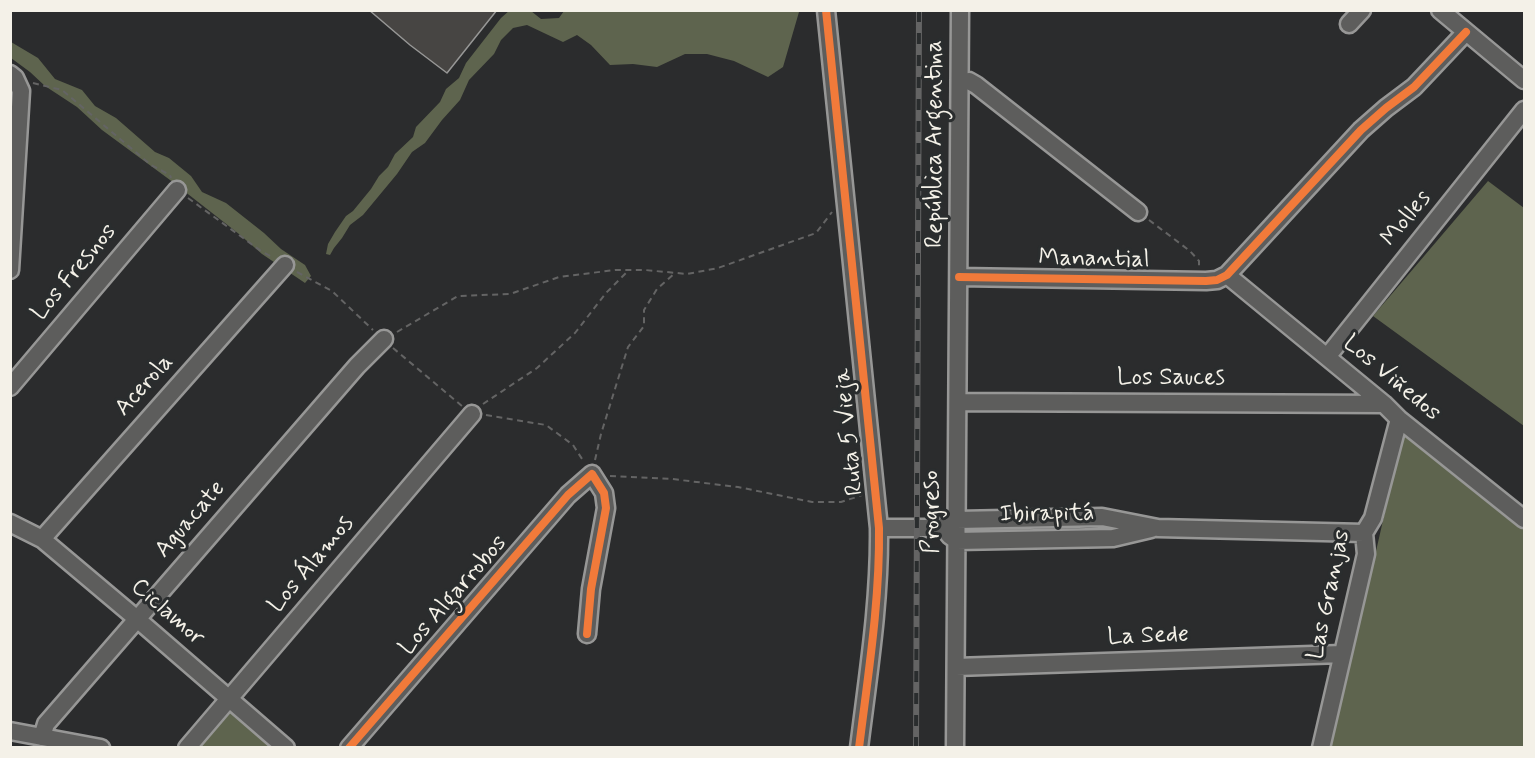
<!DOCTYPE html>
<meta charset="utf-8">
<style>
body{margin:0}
#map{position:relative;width:1535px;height:758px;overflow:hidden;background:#2b2c2d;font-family:Mynerve,sans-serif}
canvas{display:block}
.frame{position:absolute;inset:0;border:12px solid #f4f1e8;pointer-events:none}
</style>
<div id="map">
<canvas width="1535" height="758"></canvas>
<div class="frame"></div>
</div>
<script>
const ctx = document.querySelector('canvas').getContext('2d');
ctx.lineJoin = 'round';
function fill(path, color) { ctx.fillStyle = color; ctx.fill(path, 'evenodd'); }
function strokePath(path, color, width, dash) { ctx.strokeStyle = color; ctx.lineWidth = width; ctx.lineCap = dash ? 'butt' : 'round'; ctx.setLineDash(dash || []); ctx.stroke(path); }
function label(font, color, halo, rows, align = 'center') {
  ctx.font = font + ' Mynerve,sans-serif'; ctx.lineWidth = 6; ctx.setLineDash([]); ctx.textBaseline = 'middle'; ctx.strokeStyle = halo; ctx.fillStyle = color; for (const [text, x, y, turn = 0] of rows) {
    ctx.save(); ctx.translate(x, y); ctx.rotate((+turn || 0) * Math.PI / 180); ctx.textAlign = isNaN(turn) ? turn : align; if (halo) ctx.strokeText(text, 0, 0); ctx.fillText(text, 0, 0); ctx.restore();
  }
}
fill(new Path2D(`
 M 564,11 L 798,10 L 799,12 L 783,67 L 768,77 L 734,61 L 707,54 L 685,54 L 657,67 L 633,64 L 610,65 L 591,45 L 577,35 L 563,42 L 527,25 L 513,28 L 501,40 L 494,54 L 469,80 L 460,100 L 442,120 L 425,143 L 412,152 L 397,174 L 363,215 L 350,225 L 342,238 L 334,248 L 330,255 L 326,254 L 328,244 L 335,232 L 346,216 L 353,211 L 371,189 L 379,176 L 388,167 L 395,154 L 413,137 L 416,127 L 440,102 L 446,89 L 459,78 L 466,63 L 501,18 L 510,10 L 531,11 L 541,19 L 559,18 Z
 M 11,42 L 38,58 L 55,79 L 82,90 L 95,106 L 116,118 L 155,152 L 169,158 L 191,176 L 202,192 L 226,203 L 264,233 L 281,249 L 305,265 L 311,276 L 305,283 L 262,254 L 239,234 L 170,180 L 102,130 L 77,107 L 45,86 L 30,72 L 11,58 Z
 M 1488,181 L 1524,208 L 1524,426 L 1373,316 Z
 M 1403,433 L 1524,530 L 1524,747 L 1331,748 Z
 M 229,711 L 272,747 L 198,748 Z`), '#5e644e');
const building = new Path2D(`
 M 369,10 L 497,10 L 447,73 L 410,45 Z`);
fill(building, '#474543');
strokePath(building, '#979796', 1.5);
const minor = new Path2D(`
 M 826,10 L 879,528 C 880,601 868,675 859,748
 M 1440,10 L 1524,80
 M 1349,24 L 1362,10
 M 10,74 L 15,78 L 21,91 L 10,270
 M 960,83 L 969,81 L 976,85 L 1138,212
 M 1227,275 L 1384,404 L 1399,419 L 1524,519
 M 959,277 L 1206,281 L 1217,280 L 1227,275 L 1361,130 L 1386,108 L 1414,87 L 1466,32
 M 1327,357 L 1524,110
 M 10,387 L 177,190
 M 958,402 L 1384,404
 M 10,523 L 42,539 L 137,619 L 286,748
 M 879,528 L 940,528 L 957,520 L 1102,517 L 1158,528 L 1364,533
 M 949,535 L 957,541 L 1113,538 L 1151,529
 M 42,539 L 285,265
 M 956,667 L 1342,654
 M 10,731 L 101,748
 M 42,737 L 46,724 L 357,366 L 384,339
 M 187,748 L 472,414
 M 349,748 L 568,495 L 592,474 L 604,493 L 606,508 L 591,589 L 587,634
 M 955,748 L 960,10
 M 1321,748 L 1366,554 L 1364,533 L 1373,518 L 1399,419`);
strokePath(minor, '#979796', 21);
strokePath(new Path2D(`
 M 33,83 L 62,90 L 151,165 L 170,175 L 171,178
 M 188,198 L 261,251 L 274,258
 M 1149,220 L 1190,251 L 1199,261 L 1199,266
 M 297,272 L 332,291 L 373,330
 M 397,332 L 458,296 L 510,294 L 559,277 L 615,270 L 645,270 L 687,274 L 718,268 L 816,233 L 832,212
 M 393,348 L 462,406
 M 483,404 L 537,368 L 575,333 L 606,293 L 628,271
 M 486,415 L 546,425 L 573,445 L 584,462
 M 595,460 L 601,434 L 628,347 L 644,326 L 644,310 L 657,289 L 674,274
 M 610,476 L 672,479 L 738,487 L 812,502 L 841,502 L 862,495`), '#646464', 2, [6, 4.5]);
strokePath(minor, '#5d5d5c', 16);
const rail = new Path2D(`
 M 916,748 L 919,10`);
strokePath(rail, '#646464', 6);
strokePath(rail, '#2a2d2e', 4, [11]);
strokePath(new Path2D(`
 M 826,10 L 879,528 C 880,601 868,675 859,748
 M 959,277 L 1206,281 L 1217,280 L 1227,275 L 1361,130 L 1386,108 L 1414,87 L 1466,32
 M 349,748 L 568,495 L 592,474 L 604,493 L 606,508 L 591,589 L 587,634`), '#f17a3a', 8);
label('24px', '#f4f1e8', '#2a2d2e', [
 ["República Argentina",936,144,-90],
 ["Molles",1407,219,-51],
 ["Manantial",1094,260,1],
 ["Los Fresnos",75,273,-50],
 ["Los Sauces",1171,379],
 ["Los Viñedos",1391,379,40],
 ["Acerola",145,386,-48],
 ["Ruta 5 Vieja",850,432,-96],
 ["Progreso",933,512,-90],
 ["Ibirapitá",1047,515,-1],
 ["Aguacate",191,520,-49],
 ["Los Álamos",312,565,-50],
 ["Las Granjas",1330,595,-78],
 ["Los Algarrobos",454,596,-49],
 ["Ciclamor",167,613,41],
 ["La Sede",1148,637,-2]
]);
</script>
